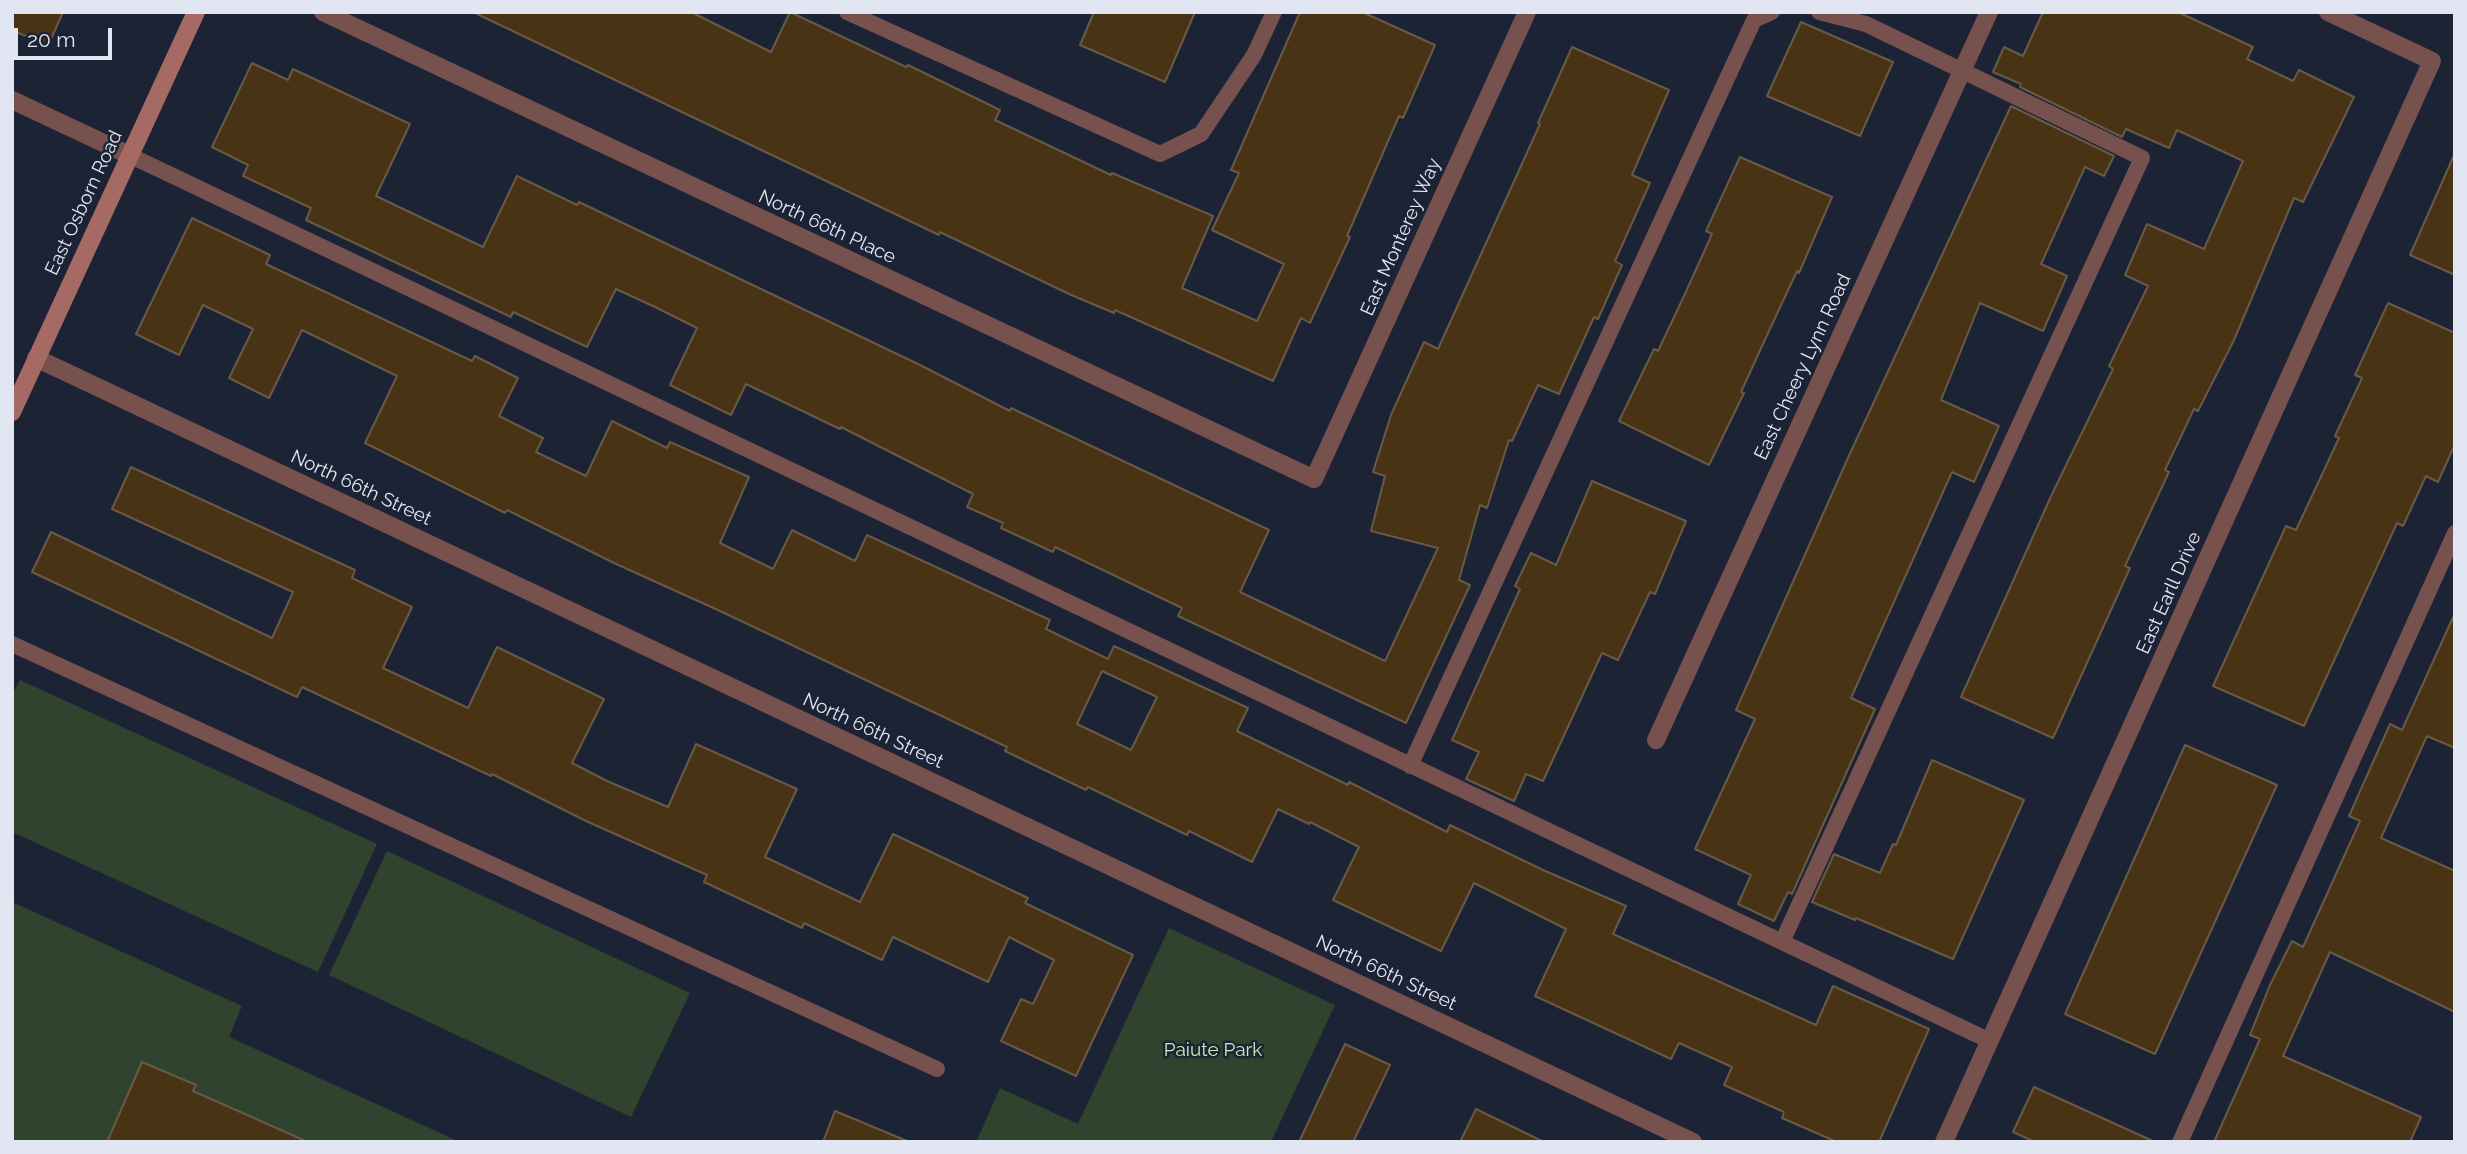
<!DOCTYPE html>
<style>
body{margin:0}
#map{position:relative;width:2467px;height:1154px;overflow:hidden;background:#1c2334;font-family:Raleway,sans-serif}
canvas{display:block}
.frame{position:absolute;inset:0;border:14px solid #e1e6f2;pointer-events:none}
.scale{position:absolute;left:14px;top:28px;width:98px;height:32px;box-sizing:border-box;border:4px solid #e1e6f2;border-top:0;padding-left:9px;font-size:21px;line-height:24px;white-space:nowrap;color:#e1e6f2;-webkit-text-stroke:5px #1c2334;paint-order:stroke}
</style>
<div id="map">
<canvas width="2467" height="1154"></canvas>
<div class="frame"></div>
<div class="scale">20 m</div>
</div>
<script>
const ctx = document.querySelector('canvas').getContext('2d');
ctx.lineJoin = 'round';
function fill(path, color) { ctx.fillStyle = color; ctx.fill(path, 'evenodd'); }
function strokePath(path, color, width, dash) { ctx.strokeStyle = color; ctx.lineWidth = width; ctx.lineCap = dash ? 'butt' : 'round'; ctx.setLineDash(dash || []); ctx.stroke(path); }
function label(font, color, halo, rows, align = 'center') {
  ctx.font = font + ' Raleway,sans-serif'; ctx.lineWidth = 5; ctx.setLineDash([]); ctx.textBaseline = 'middle'; ctx.strokeStyle = halo; ctx.fillStyle = color; for (const [text, x, y, turn = 0] of rows) {
    ctx.save(); ctx.translate(x, y); ctx.rotate((+turn || 0) * Math.PI / 180); ctx.textAlign = isNaN(turn) ? turn : align; if (halo) ctx.strokeText(text, 0, 0); ctx.fillText(text, 0, 0); ctx.restore();
  }
}
fill(new Path2D(`
 M 20,680 L 377,844 L 318,972 L 12,832 L 12,695 Z
 M 387,851 L 690,993 L 631,1117 L 329,975 Z
 M 12,902 L 242,1006 L 229,1037 L 460,1142 L 170,1142 L 195,1085 L 143,1062 L 107,1142 L 21,1142 L 12,1138 Z
 M 1169,928 L 1335,1005 L 1271,1142 L 976,1142 L 1000,1088 L 1078,1124 Z`), '#30432e');
const building = new Path2D(`
 M 12,12 L 63,12 L 48,46 L 12,30 Z
 M 473,12 L 691,12 L 771,52 L 790,12 L 906,67 L 908,65 L 1000,110 L 995,120 L 1111,175 L 1112,173 L 1213,216 L 1182,288 L 1257,321 L 1284,264 L 1212,230 L 1239,173 L 1231,170 L 1300,12 L 1362,12 L 1435,45 L 1403,118 L 1399,116 L 1347,236 L 1350,237 L 1310,323 L 1301,318 L 1273,381 L 1115,310 L 1114,313 L 1069,294 L 940,232 L 939,235 Z
 M 1094,12 L 1195,12 L 1165,82 L 1080,45 Z
 M 2043,12 L 2178,12 L 2253,47 L 2247,59 L 2293,81 L 2299,70 L 2354,97 L 2303,202 L 2294,198 L 2234,340 L 2198,411 L 2194,409 L 2165,470 L 2169,472 L 2125,566 L 2130,568 L 2053,738 L 1961,697 L 2052,494 L 2113,369 L 2109,366 L 2148,286 L 2125,275 L 2147,224 L 2204,249 L 2243,161 L 2177,130 L 2169,148 L 2126,129 L 2122,137 L 2020,87 L 2021,84 L 1993,72 L 2004,47 L 2023,56 Z
 M 1801,22 L 1893,62 L 1860,136 L 1767,96 Z
 M 1572,47 L 1669,90 L 1632,175 L 1650,183 L 1615,261 L 1622,265 L 1598,319 L 1594,317 L 1559,394 L 1538,385 L 1512,441 L 1509,440 L 1487,508 L 1480,505 L 1459,580 L 1470,585 L 1406,723 L 1178,616 L 1182,608 L 1055,547 L 1053,552 L 1001,528 L 1003,523 L 967,507 L 973,494 L 841,427 L 840,429 L 746,384 L 731,415 L 670,385 L 697,328 L 655,307 L 616,289 L 587,347 L 513,312 L 511,317 L 306,220 L 311,208 L 243,176 L 248,165 L 212,147 L 252,63 L 288,80 L 293,69 L 410,124 L 376,196 L 483,247 L 517,176 L 577,205 L 579,202 L 918,364 L 1010,411 L 1011,408 L 1269,530 L 1240,592 L 1385,661 L 1438,548 L 1371,531 L 1385,476 L 1373,472 L 1391,415 L 1424,342 L 1438,349 L 1540,124 L 1538,123 Z
 M 2011,106 L 2114,156 L 2104,176 L 2085,167 L 2041,264 L 2067,276 L 2043,331 L 1980,303 L 1941,400 L 1999,426 L 1974,482 L 1952,472 L 1851,698 L 1875,709 L 1792,894 L 1788,892 L 1774,921 L 1738,904 L 1751,875 L 1695,849 L 1755,719 L 1736,710 L 1847,460 Z
 M 2455,153 L 2455,275 L 2410,255 Z
 M 1740,157 L 1832,197 L 1799,273 L 1797,271 L 1769,331 L 1741,392 L 1744,393 L 1709,465 L 1619,421 L 1654,349 L 1658,351 L 1684,296 L 1712,234 L 1706,231 Z
 M 192,218 L 270,255 L 266,264 L 472,361 L 475,356 L 518,378 L 499,416 L 543,438 L 536,452 L 586,476 L 612,421 L 667,448 L 670,442 L 749,477 L 720,543 L 773,569 L 792,530 L 855,561 L 867,535 L 1050,620 L 1046,629 L 1108,659 L 1114,646 L 1248,708 L 1237,731 L 1348,785 L 1349,782 L 1447,832 L 1450,825 L 1543,870 L 1626,906 L 1613,934 L 1816,1025 L 1833,986 L 1929,1029 L 1879,1142 L 1837,1142 L 1782,1118 L 1784,1112 L 1724,1085 L 1732,1067 L 1679,1043 L 1671,1059 L 1535,996 L 1566,929 L 1474,883 L 1441,951 L 1333,900 L 1359,847 L 1310,822 L 1309,824 L 1278,809 L 1252,862 L 1189,831 L 1187,835 L 1088,787 L 1086,790 L 1005,751 L 1007,747 L 720,611 L 614,563 L 507,510 L 505,513 L 365,443 L 397,376 L 302,330 L 269,398 L 229,378 L 253,329 L 203,305 L 179,355 L 136,334 ZM 1102,671 L 1157,697 L 1131,750 L 1077,724 Z
 M 2388,303 L 2455,333 L 2455,444 L 2438,482 L 2426,476 L 2403,526 L 2397,523 L 2304,726 L 2213,686 L 2286,526 L 2296,530 L 2339,438 L 2335,436 L 2362,378 L 2355,375 Z
 M 131,467 L 355,570 L 352,578 L 412,607 L 383,668 L 468,708 L 497,647 L 604,699 L 572,763 L 607,781 L 668,807 L 696,744 L 797,789 L 765,857 L 860,902 L 893,834 L 1028,898 L 1025,903 L 1133,955 L 1076,1076 L 1001,1041 L 1021,999 L 1033,1004 L 1054,960 L 1009,937 L 988,982 L 893,937 L 882,960 L 804,923 L 802,928 L 704,882 L 707,875 L 586,821 L 492,774 L 491,776 L 302,687 L 297,697 L 32,572 L 51,532 L 272,638 L 293,592 L 112,509 Z
 M 1592,481 L 1686,521 L 1655,594 L 1650,592 L 1618,660 L 1602,653 L 1543,781 L 1526,774 L 1514,801 L 1466,779 L 1479,752 L 1452,740 L 1520,589 L 1515,586 L 1531,553 L 1556,565 Z
 M 2455,613 L 2455,748 L 2427,736 L 2381,838 L 2455,871 L 2455,1012 L 2330,952 L 2283,1056 L 2421,1117 L 2410,1142 L 2214,1142 L 2260,1039 L 2250,1035 L 2270,985 L 2292,941 L 2303,947 L 2360,821 L 2349,816 L 2390,724 L 2402,730 Z
 M 2185,745 L 2277,785 L 2155,1054 L 2065,1014 Z
 M 1932,760 L 2024,800 L 1953,959 L 1856,918 L 1855,920 L 1812,902 L 1834,854 L 1880,873 L 1893,844 L 1896,845 Z
 M 1345,1044 L 1390,1065 L 1353,1142 L 1299,1142 Z
 M 142,1062 L 196,1085 L 193,1091 L 308,1142 L 107,1142 Z
 M 2034,1087 L 2155,1142 L 2035,1142 L 2013,1132 Z
 M 1476,1109 L 1544,1142 L 1460,1142 Z
 M 835,1111 L 907,1141 L 907,1142 L 823,1142 Z`);
fill(building, '#483315');
strokePath(building, '#685a47', 2);
strokePath(new Path2D(`
 M 847,12 L 1160,154 L 1201,134 L 1254,55 L 1274,12
 M 129,155 L 1990,1041
 M 12,644 L 937,1069
 M 1410,766 L 1754,20 L 1772,12
 M 1782,942 L 2142,158 L 1866,24 L 1819,12
 M 2180,1142 L 2455,533`), '#77514e', 16);
strokePath(new Path2D(`
 M 323,12 L 1314,479 L 1527,12
 M 12,100 L 129,155
 M 36,358 L 1693,1142
 M 1656,740 L 1989,12
 M 1944,1142 L 2432,61 L 2328,12`), '#77514e', 18);
strokePath(new Path2D(`
 M 12,412 L 196,12`), '#a66a65', 18);
label('19px', '#e1e6f2', '#1c2334', [
 ["East Osborn Road",84,203,-65],
 ["North 66th Place",827,227,25],
 ["East Monterey Way",1401,237,-66],
 ["East Cheery Lynn Road",1803,367,-65],
 ["North 66th Street",361,488,25],
 ["East Earll Drive",2169,593,-66],
 ["North 66th Street",873,731,25],
 ["North 66th Street",1386,973,25]
]);
label('19px', '#c1eeba', '#1c2334', [
 ["Paiute Park",1213,1050]
]);
</script>
